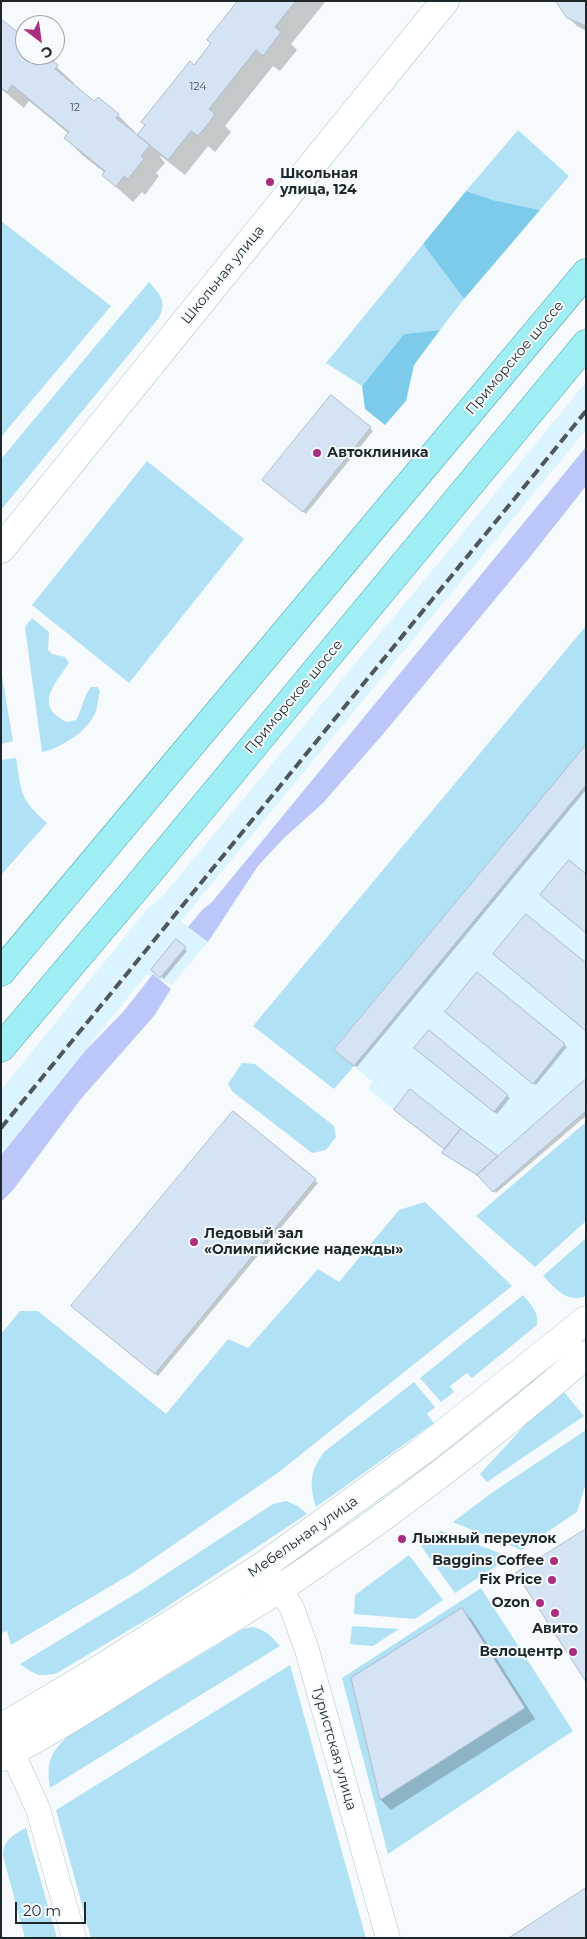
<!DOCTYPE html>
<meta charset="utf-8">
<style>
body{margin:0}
#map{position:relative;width:587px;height:1939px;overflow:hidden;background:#f6fafc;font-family:Montserrat,sans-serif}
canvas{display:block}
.frame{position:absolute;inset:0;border:2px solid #1e272b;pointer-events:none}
.north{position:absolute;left:15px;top:15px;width:50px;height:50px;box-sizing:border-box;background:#f6fafc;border:1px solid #a0a6a8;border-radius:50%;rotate:150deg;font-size:14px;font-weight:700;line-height:20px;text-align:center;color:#1e272b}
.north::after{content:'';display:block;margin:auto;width:18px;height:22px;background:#ab2d7e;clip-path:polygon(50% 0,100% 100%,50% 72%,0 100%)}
.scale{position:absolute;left:15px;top:1902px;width:71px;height:22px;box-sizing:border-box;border:2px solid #1e272b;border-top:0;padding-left:6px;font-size:15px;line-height:18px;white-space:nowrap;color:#1e272b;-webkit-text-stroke:4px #f6fafc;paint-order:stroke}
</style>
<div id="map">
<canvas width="587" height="1939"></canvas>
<div class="frame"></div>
<div class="north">С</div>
<div class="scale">20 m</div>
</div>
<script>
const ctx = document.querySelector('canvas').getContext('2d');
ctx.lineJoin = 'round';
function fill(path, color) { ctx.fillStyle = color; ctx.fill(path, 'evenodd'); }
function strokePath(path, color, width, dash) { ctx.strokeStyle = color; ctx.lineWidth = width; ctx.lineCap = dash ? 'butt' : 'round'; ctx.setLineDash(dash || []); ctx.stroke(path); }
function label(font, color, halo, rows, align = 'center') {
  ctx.font = font + ' Montserrat,sans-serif'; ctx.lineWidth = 4; ctx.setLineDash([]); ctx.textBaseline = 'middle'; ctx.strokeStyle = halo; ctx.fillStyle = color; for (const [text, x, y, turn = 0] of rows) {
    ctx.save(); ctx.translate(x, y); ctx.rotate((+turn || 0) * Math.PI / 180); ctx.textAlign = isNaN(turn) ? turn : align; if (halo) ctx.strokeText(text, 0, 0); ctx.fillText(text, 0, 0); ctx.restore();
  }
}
fill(new Path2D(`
 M 586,382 L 586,430 L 181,921 L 208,942 L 172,985 L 147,974 L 1,1154 L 1,1090 L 148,908 L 163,896 L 440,561 Z
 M 586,745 L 586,1112 L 493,1192 L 477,1175 L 442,1153 L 444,1149 L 368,1089 L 373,1082 L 334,1050 Z`), '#dbf4ff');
fill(new Path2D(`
 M 518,130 L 569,176 L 540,210 L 493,200 L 466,191 Z
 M 1,221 L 111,306 L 1,437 Z
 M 423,244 L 464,299 L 440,330 L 404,334 L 362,386 L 326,363 Z
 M 149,282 C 160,295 168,302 158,319 L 1,510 L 1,459 Z
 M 147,461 L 244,539 L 129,683 L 32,605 Z
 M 32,618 L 49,632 L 48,650 L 52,654 L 65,657 L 69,663 C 55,684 33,706 67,722 L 76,720 C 83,708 83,697 91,687 L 97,687 L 100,691 C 98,698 98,705 96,711 C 89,731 61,748 42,752 L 25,627 Z
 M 586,626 L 586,745 L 334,1049 L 354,1066 L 334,1089 L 253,1026 Z
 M 1,670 L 13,741 L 1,744 Z
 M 16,758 C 22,794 19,798 47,823 L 1,875 L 1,760 Z
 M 242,1063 L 255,1064 L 334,1126 L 336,1137 L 326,1150 L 312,1153 L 233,1092 L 228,1084 Z
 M 586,1122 L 586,1221 L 535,1267 L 476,1216 Z
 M 425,1202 L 512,1286 L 279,1472 L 131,1574 L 11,1645 L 7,1631 L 1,1633 L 1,1334 L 20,1311 L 38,1311 L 166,1414 L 228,1339 L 248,1348 L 318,1269 L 339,1282 L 399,1210 Z
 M 586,1238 L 586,1296 C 567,1304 555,1288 543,1276 Z
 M 523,1295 C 531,1305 539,1312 537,1325 L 472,1378 L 467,1373 L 450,1386 L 454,1392 L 441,1402 L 420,1378 Z
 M 414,1382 L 435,1407 L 427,1414 L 434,1423 L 316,1507 C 309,1485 310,1471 324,1452 Z
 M 564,1392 L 584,1416 L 487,1482 L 480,1474 L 525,1425 Z
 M 586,1430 L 586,1483 L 577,1512 L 521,1550 L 453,1522 L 493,1492 Z
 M 286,1501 L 298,1506 L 307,1514 L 156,1614 L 57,1673 C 39,1678 34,1674 20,1664 L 140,1591 L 273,1504 Z
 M 441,1531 L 510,1557 L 455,1593 L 421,1546 Z
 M 409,1555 L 443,1600 L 415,1619 L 354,1614 L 355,1595 Z
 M 481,1588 L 573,1731 L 388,1854 L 342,1678 Z
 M 352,1626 L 399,1629 L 373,1646 L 350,1644 Z
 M 252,1627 C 265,1629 271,1636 280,1646 L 50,1788 C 46,1762 50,1753 69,1735 L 243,1629 Z
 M 290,1665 L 366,1938 L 91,1938 L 56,1810 Z
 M 26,1828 L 57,1938 L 25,1938 L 3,1856 C 3,1840 13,1835 26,1828 Z`), '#b1e1f5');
fill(new Path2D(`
 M 466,191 L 493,200 L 540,210 L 464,299 L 423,244 Z
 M 440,330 L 414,365 L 406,401 L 385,425 L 365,409 L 362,386 L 404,334 Z`), '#7dcbeb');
fill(new Path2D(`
 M 586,447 L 586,486 L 526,562 L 384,733 L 323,803 L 283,839 L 258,866 L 208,942 L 188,927 L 202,910 L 212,902 Z
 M 153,974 L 171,989 L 154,1016 L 80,1100 L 13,1190 L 1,1202 L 1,1155 L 85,1051 L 123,1012 Z`), '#bbc7f9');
fill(new Path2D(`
 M 240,1 L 326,1 L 291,44 L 297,50 L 280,71 L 273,66 L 225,126 L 231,132 L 215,152 L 208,146 L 185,175 L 161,156 L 160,157 L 165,163 L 156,173 L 159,176 L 145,195 L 142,192 L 133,202 L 103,175 L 105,173 L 82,155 L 66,138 L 69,134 L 29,101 L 24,108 L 1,89 L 1,21 L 25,40 L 25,55 L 44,55 L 74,83 L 73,85 L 95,103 L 98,99 L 118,115 L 135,132 L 133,134 L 143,142 L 195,66 L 212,44 Z
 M 586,1 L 586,31 L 577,26 L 568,17 Z
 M 331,397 L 373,431 L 306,514 L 267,482 Z
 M 586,747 L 586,790 L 357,1067 L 338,1052 Z
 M 176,941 L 187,951 L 164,979 L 153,970 Z
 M 449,1014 L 564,1045 L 567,1047 L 536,1085 Z
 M 419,1051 L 507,1096 L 510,1098 L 497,1114 Z
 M 586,1081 L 586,1116 L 496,1193 L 481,1177 L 446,1155 L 446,1149 L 398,1112 L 411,1091 L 498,1158 Z
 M 233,1112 L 318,1183 L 158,1376 L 75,1308 Z
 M 462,1609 L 472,1620 L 535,1719 L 391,1810 L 381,1800 L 352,1679 Z`), '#0003');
const building = new Path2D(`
 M 238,1 L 296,1 L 275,27 L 281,32 L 263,56 L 256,50 L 209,109 L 215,114 L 207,125 L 198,136 L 191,131 L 168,160 L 137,135 L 145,125 L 141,122 L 190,61 L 194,65 L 211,43 L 207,40 Z
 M 556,1 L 586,1 L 586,26 L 567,18 Z
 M 1,19 L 25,38 L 25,55 L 46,55 L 58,65 L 55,69 L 94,101 L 98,97 L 119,114 L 116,118 L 150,145 L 141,156 L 144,159 L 128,179 L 124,176 L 116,187 L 102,175 L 105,171 L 64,138 L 69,132 L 12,85 L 7,92 L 1,88 Z
 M 331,395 L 371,427 L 303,512 L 262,480 Z
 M 586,745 L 586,785 L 354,1066 L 334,1050 Z
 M 569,860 L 586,874 L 586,933 L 540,895 Z
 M 526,914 L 586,963 L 586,1031 L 493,954 Z
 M 176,939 L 186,947 L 160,978 L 151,970 Z
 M 477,972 L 565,1044 L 533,1084 L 445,1012 Z
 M 429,1030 L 508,1095 L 494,1112 L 414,1048 Z
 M 586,1079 L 586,1111 L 493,1192 L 477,1175 Z
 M 410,1089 L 461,1129 L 444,1149 L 394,1110 Z
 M 233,1111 L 316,1179 L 155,1374 L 71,1306 Z
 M 461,1129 L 498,1156 L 477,1175 L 442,1153 Z
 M 586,1529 L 586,1682 L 516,1573 Z
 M 462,1608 L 525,1708 L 380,1800 L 351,1678 Z
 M 586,1888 L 586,1938 L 509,1938 Z`);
fill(building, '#d5e4f5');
strokePath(building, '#adbccc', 1);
const street = new Path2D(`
 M 268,1573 L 292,1608 L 307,1650 L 388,1938
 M 4,1734 L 38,1809 L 74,1938`);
const secondary = new Path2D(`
 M 1,549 L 445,1
 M 1,1728 L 95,1672 L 263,1566 L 422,1451 L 586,1320
 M 1,1757 C 59,1728 114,1691 170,1656 C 206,1634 243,1612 279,1589 C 385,1519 490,1438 586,1355`);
const primary = new Path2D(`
 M 1,972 L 586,273
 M 1,1048 L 137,887 L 586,344`);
strokePath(street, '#adc4ce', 25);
strokePath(secondary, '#adc4ce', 29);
strokePath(primary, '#48a1a9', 29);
strokePath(street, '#fff', 24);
strokePath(secondary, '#fff', 28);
strokePath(primary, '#9feef4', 28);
strokePath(new Path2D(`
 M 1,1128 L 586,411`), '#4f575b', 4, [10, 5]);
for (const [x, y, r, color] of [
 [270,182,5,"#ab2d7e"],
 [317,453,5,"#ab2d7e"],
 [194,1242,5,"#ab2d7e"],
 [402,1539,5,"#ab2d7e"],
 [554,1561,5,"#ab2d7e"],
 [552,1580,5,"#ab2d7e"],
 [540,1603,5,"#ab2d7e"],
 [555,1613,5,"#ab2d7e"],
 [573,1652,5,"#ab2d7e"]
]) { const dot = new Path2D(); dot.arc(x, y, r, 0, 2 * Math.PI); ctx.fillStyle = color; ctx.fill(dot); strokePath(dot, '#f6fafc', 2); }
label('11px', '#4c565e', null, [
 ["124",198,87],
 ["12",75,108]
]);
label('bold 14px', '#1e272b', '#f6fafc', [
 ["Школьная",280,174],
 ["улица, 124",280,190],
 ["Автоклиника",327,453],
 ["Ледовый зал",204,1234],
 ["«Олимпийские надежды»",204,1250],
 ["Лыжный переулок",412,1539],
 ["Baggins Coffee",544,1561,"right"],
 ["Fix Price",542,1580,"right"],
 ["Ozon",530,1603,"right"],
 ["Авито",555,1629,"center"],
 ["Велоцентр",563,1652,"right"]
], 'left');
label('14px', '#1e272b', '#f6fafc', [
 ["Школьная улица",223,275,-51],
 ["Приморское шоссе",515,358,-50],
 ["Приморское шоссе",294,697,-50],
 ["Мебельная улица",303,1537,-35],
 ["Туристская улица",334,1748,74]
]);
</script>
